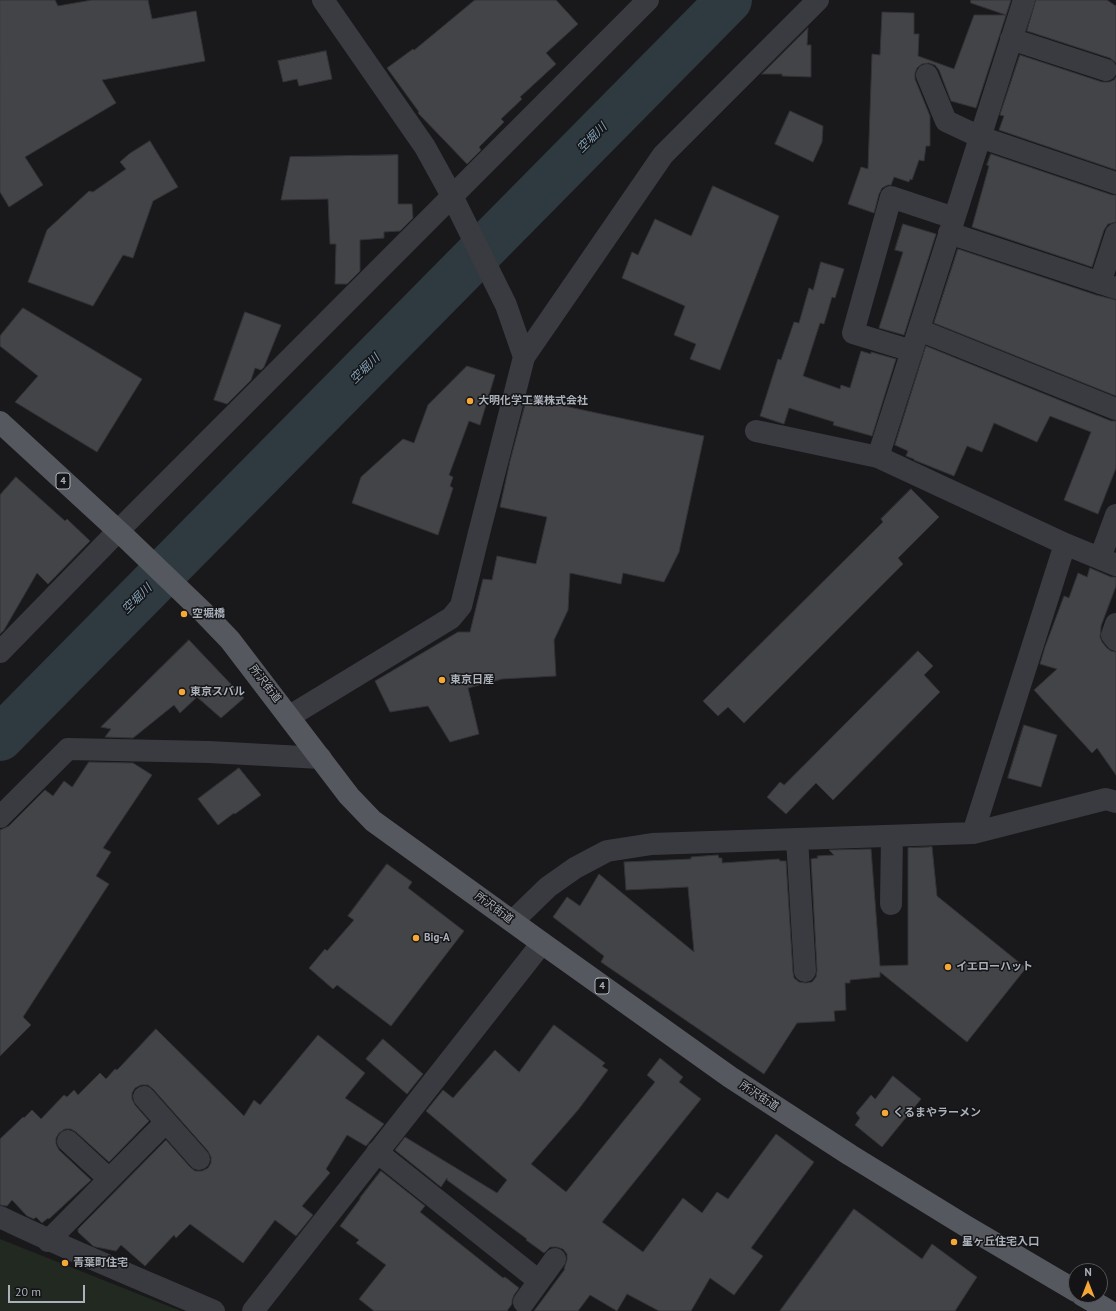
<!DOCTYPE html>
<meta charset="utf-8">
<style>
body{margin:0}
#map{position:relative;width:1116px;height:1311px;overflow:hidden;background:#19191b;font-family:"PT Sans",sans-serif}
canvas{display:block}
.north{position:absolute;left:1068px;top:1263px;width:40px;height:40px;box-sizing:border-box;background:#141416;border:1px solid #505358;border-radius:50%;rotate:0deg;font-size:11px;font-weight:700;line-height:16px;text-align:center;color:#abb1bb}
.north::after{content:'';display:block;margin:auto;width:14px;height:18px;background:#f5a837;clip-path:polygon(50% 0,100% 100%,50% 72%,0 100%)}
.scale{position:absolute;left:8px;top:1285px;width:77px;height:18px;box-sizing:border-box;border:2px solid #abb1bb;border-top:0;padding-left:5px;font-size:12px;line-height:14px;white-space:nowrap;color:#abb1bb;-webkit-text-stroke:3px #141416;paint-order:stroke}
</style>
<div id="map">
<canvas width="1116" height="1311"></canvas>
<div class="north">N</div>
<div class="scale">20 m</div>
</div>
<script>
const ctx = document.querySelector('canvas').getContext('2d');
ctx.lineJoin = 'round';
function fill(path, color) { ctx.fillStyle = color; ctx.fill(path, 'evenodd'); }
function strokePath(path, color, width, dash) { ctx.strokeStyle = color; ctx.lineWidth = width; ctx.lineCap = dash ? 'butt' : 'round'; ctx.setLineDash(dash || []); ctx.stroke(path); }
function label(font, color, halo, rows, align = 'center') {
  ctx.font = font + ' "PT Sans","Noto Sans JP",sans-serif'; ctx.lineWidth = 3; ctx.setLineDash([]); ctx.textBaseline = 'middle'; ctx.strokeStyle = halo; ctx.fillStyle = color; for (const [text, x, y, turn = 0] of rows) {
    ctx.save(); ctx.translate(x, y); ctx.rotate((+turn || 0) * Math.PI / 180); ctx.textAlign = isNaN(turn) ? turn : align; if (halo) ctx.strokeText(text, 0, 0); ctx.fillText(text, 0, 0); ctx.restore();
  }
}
fill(new Path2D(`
 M 0,1239 L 181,1311 L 0,1311 Z`), '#212921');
strokePath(new Path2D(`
 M 0,738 L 729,0`), '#2e3940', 46);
const building = new Path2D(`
 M 0,0 L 55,0 L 58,6 L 92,0 L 148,0 L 152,19 L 196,11 L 205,61 L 102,80 L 116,103 L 25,157 L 43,185 L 9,207 L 0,192 Z
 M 475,0 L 556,0 L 578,24 L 546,53 L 556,64 L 520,97 L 522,99 L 501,119 L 504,122 L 479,147 L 481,150 L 467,164 L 418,113 L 419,112 L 387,68 L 413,49 L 414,50 Z
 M 971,0 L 1011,0 L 976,108 L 951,101 L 939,70 L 935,65 L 929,63 L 922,64 L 917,68 L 915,73 L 915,79 L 930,116 L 930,146 L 926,146 L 924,161 L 919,160 L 912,180 L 910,179 L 909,182 L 894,177 L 891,185 L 888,185 L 882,188 L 879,194 L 874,213 L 848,204 L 861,167 L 868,169 L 872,54 L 880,55 L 882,12 L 914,13 L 914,34 L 919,34 L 918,56 L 954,69 L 974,15 L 1006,15 L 971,3 Z
 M 1036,0 L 1107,0 L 1116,6 L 1116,63 L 1110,58 L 1027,31 Z
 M 808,28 L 807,45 L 811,45 L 811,77 L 782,76 L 782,74 L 762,74 Z
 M 326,51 L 332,79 L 299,86 L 297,79 L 283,82 L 278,61 Z
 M 1020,55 L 1102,82 L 1109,82 L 1114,80 L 1116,77 L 1116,170 L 999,130 L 1004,116 L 1000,115 Z
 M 790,111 L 823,126 L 822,142 L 813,162 L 775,144 Z
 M 150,141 L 178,187 L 153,201 L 133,258 L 123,255 L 93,306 L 28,282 L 47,230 L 89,191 L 93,192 L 126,169 L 120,162 L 129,154 Z
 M 991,154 L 1112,195 L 1116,195 L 1116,222 L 1108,224 L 1104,230 L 1092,267 L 972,227 L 989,166 L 987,165 Z
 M 398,155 L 398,204 L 412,204 L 413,218 L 400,231 L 384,232 L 384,238 L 360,240 L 360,271 L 347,284 L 335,284 L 336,244 L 330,244 L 328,199 L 281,200 L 290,157 Z
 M 713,186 L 779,216 L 720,370 L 690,359 L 696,344 L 674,335 L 685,306 L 622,278 L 632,252 L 638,255 L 655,219 L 691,236 Z
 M 903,224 L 936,234 L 904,335 L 879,328 L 903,252 L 895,250 Z
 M 958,249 L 1096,295 L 1116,300 L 1116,396 L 934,323 Z
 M 821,262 L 844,269 L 835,298 L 832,297 L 824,324 L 820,323 L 803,376 L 840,389 L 841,385 L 850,388 L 861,351 L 871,354 L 871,352 L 896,359 L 872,436 L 833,425 L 834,422 L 789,408 L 784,424 L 760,416 L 778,359 L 781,360 L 794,322 L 799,323 L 809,288 L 813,290 Z
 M 23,308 L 142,379 L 97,452 L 15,402 L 38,376 L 0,346 L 0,336 Z
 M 245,312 L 281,325 L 264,367 L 261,370 L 255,368 L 251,380 L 227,404 L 214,400 Z
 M 926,346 L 1111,421 L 1116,421 L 1116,468 L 1098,514 L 1064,500 L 1091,432 L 1050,416 L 1037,442 L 994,423 L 982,452 L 967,446 L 954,476 L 914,460 L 914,459 L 906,456 L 908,451 L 895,445 Z
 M 467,366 L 495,375 L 480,425 L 469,421 L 449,475 L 453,477 L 450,486 L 453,488 L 438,535 L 352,503 L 361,477 L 403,439 L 414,443 L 428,405 Z
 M 527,398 L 704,436 L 679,552 L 664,582 L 623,573 L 621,584 L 570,573 L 568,610 L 554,640 L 556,676 L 502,679 L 468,688 L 479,734 L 450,742 L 428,706 L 390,712 L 375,681 L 458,632 L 470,632 L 483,579 L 492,580 L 497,556 L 536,564 L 547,517 L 500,507 L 510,461 Z
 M 16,477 L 65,521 L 67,519 L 90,541 L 48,584 L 37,573 L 4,630 L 0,634 L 0,495 Z
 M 911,489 L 939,517 L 898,558 L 903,564 L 744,723 L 728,707 L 718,716 L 703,701 L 883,522 L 881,519 Z
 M 1090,568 L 1111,577 L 1116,577 L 1116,586 L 1101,626 L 1101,627 L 1100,637 L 1102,642 L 1107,648 L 1111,651 L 1116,652 L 1116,775 L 1097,748 L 1092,753 L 1034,690 L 1057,669 L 1040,664 L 1045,647 L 1064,596 L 1069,598 L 1078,573 L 1087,577 Z
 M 189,640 L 244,698 L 221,718 L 197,697 L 180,713 L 174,705 L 133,738 L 105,737 L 111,729 L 101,727 Z
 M 918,651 L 933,666 L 924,675 L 940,692 L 833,800 L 816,783 L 786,814 L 767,797 L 780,782 L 784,785 Z
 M 1024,725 L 1057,735 L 1041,787 L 1008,778 Z
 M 89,762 L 133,763 L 152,775 L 103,848 L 111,852 L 96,876 L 109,884 L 23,1017 L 31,1025 L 0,1056 L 0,830 L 9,826 L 45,790 L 53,796 L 64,781 L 72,787 Z
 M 239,768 L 261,795 L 235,814 L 234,813 L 218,825 L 198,799 Z
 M 932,847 L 937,896 L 1026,968 L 967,1042 L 880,972 L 880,977 L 850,980 L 850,983 L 845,983 L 846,1010 L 834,1011 L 835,1021 L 797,1023 L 764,1074 L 601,962 L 604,956 L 553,917 L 567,897 L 580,906 L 599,874 L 694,952 L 688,887 L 626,890 L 624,862 L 691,859 L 691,857 L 718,855 L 719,858 L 722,858 L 722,863 L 779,859 L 780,861 L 786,861 L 793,972 L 794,978 L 799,982 L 806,983 L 812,982 L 816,977 L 817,970 L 811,859 L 818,858 L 817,856 L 834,855 L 829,850 L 871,849 L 880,966 L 908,965 L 908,848 Z
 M 387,864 L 412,882 L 408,888 L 464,931 L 391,1026 L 337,985 L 333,989 L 309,968 L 325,949 L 327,951 L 354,920 L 348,916 Z
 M 554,1025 L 605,1063 L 602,1066 L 608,1070 L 578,1110 L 531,1164 L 566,1192 L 655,1082 L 647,1075 L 660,1058 L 683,1077 L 679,1082 L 701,1099 L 602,1222 L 643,1252 L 683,1198 L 702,1213 L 717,1192 L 728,1199 L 776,1134 L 814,1162 L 751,1248 L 763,1256 L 734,1295 L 710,1278 L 691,1311 L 659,1311 L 627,1294 L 617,1311 L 590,1295 L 578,1311 L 534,1311 L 565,1269 L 564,1269 L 567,1260 L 567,1254 L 563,1249 L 557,1247 L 550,1247 L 544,1253 L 526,1240 L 527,1239 L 447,1180 L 447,1178 L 441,1187 L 395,1150 L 405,1137 L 497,1193 L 507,1180 L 426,1111 L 443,1090 L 453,1098 L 495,1050 L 519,1072 Z
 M 156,1029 L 244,1116 L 254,1100 L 260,1105 L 318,1035 L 365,1073 L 345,1098 L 384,1124 L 366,1146 L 347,1135 L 326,1169 L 330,1173 L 302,1206 L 313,1215 L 296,1236 L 275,1220 L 243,1263 L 190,1224 L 176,1238 L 174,1235 L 145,1266 L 121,1245 L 116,1251 L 96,1247 L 93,1246 L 78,1232 L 78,1229 L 166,1140 L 190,1167 L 195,1171 L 202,1171 L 208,1168 L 211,1163 L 211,1157 L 208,1151 L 153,1089 L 148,1085 L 141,1085 L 135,1088 L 132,1093 L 132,1099 L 135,1105 L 149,1121 L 109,1162 L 76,1132 L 71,1129 L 65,1129 L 59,1133 L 56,1138 L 56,1144 L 59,1150 L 91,1180 L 49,1219 L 48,1218 L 42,1223 L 36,1217 L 34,1219 L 27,1216 L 12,1200 L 7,1206 L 0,1205 L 0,1139 L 23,1117 L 24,1118 L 32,1110 L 41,1119 L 64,1095 L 67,1097 L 74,1090 L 78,1095 L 100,1073 L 106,1079 L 115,1069 L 117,1070 L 120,1067 Z
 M 383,1039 L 423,1074 L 407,1094 L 366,1059 Z
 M 893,1076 L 921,1099 L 882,1147 L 855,1125 L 860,1118 L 856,1113 L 871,1095 L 875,1099 Z
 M 381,1171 L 425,1206 L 420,1212 L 503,1278 L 505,1277 L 519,1288 L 514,1295 L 512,1300 L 512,1304 L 507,1311 L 374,1311 L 359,1299 L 386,1265 L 356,1243 L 359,1240 L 340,1226 L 360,1199 L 360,1198 Z
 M 854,1209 L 922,1259 L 932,1244 L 977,1277 L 955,1311 L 780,1311 Z`);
fill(building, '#434448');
strokePath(building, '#333337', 1);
strokePath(new Path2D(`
 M 1011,39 L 1106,70
 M 927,75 L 946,121 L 980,137 L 1116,183
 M 949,233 L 1116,288
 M 1100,283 L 1116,234
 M 919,330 L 1116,409
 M 912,351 L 853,333 L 891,197 L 954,218
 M 524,357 L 663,155 L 818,0
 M 756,431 L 878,457 L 1065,544 L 1116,565
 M 878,457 L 1024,0
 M 1100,558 L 1116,515
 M 1116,624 L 1112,635 L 1116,640
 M 0,652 L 118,531 L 648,0
 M 290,716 L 451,618 L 461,606 L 478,537 L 524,357 L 506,305 L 452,196 L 425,147 L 323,0
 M 0,817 L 68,749 L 209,752 L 321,758
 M 973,833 L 1065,544
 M 797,839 L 805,971
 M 891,904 L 892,836
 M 513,921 L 548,887 L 575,868 L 607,851 L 652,844 L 973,833 L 1106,799 L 1116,802
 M 144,1097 L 199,1159
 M 68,1141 L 109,1179
 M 377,1152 L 539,1281
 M 0,1217 C 70,1251 143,1280 214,1311
 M 48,1241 L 166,1122
 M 524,1302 L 555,1259
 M 253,1311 L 542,943`), '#3a3b40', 22);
strokePath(new Path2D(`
 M 0,422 L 127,539 L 203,612 L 230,640 L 349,796 L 373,821 L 542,943 L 730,1077 L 850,1155 L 964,1225 L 1076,1291
 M 1082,1295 L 1109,1311`), '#56585f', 22);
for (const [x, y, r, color] of [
 [470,401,4,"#f5a837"],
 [184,614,4,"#f5a837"],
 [442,680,4,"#f5a837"],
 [182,692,4,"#f5a837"],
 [416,938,4,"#f5a837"],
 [948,967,4,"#f5a837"],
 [885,1113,4,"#f5a837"],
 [954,1242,4,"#f5a837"],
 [65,1263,4,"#f5a837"]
]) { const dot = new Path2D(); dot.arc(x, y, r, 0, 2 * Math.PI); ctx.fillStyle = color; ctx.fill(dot); strokePath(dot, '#141416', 1.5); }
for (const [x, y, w] of [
 [63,481,14],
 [602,986,14]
]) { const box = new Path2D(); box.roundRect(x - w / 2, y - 8, w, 16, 3); ctx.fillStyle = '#141416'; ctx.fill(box); strokePath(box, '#abb1bb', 1); }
label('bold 10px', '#abb1bb', null, [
 ["4",63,481],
 ["4",602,986]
]);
label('bold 11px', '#abb1bb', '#141416', [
 ["大明化学工業株式会社",478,401],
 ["空堀橋",192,614],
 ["東京日産",450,680],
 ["東京スバル",190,692],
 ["Big-A",424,938],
 ["イエローハット",956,967],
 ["くるまやラーメン",893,1113],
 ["星ヶ丘住宅入口",962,1242],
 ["青葉町住宅",73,1263]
], 'left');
label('11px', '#abb1bb', '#141416', [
 ["所沢街道",265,684,52],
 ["所沢街道",494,908,36],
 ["所沢街道",759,1096,33]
]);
label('italic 12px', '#82a1b6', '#141416', [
 ["空堀川",592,138,-45],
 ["空堀川",365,369,-45],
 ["空堀川",137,599,-45]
]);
</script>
